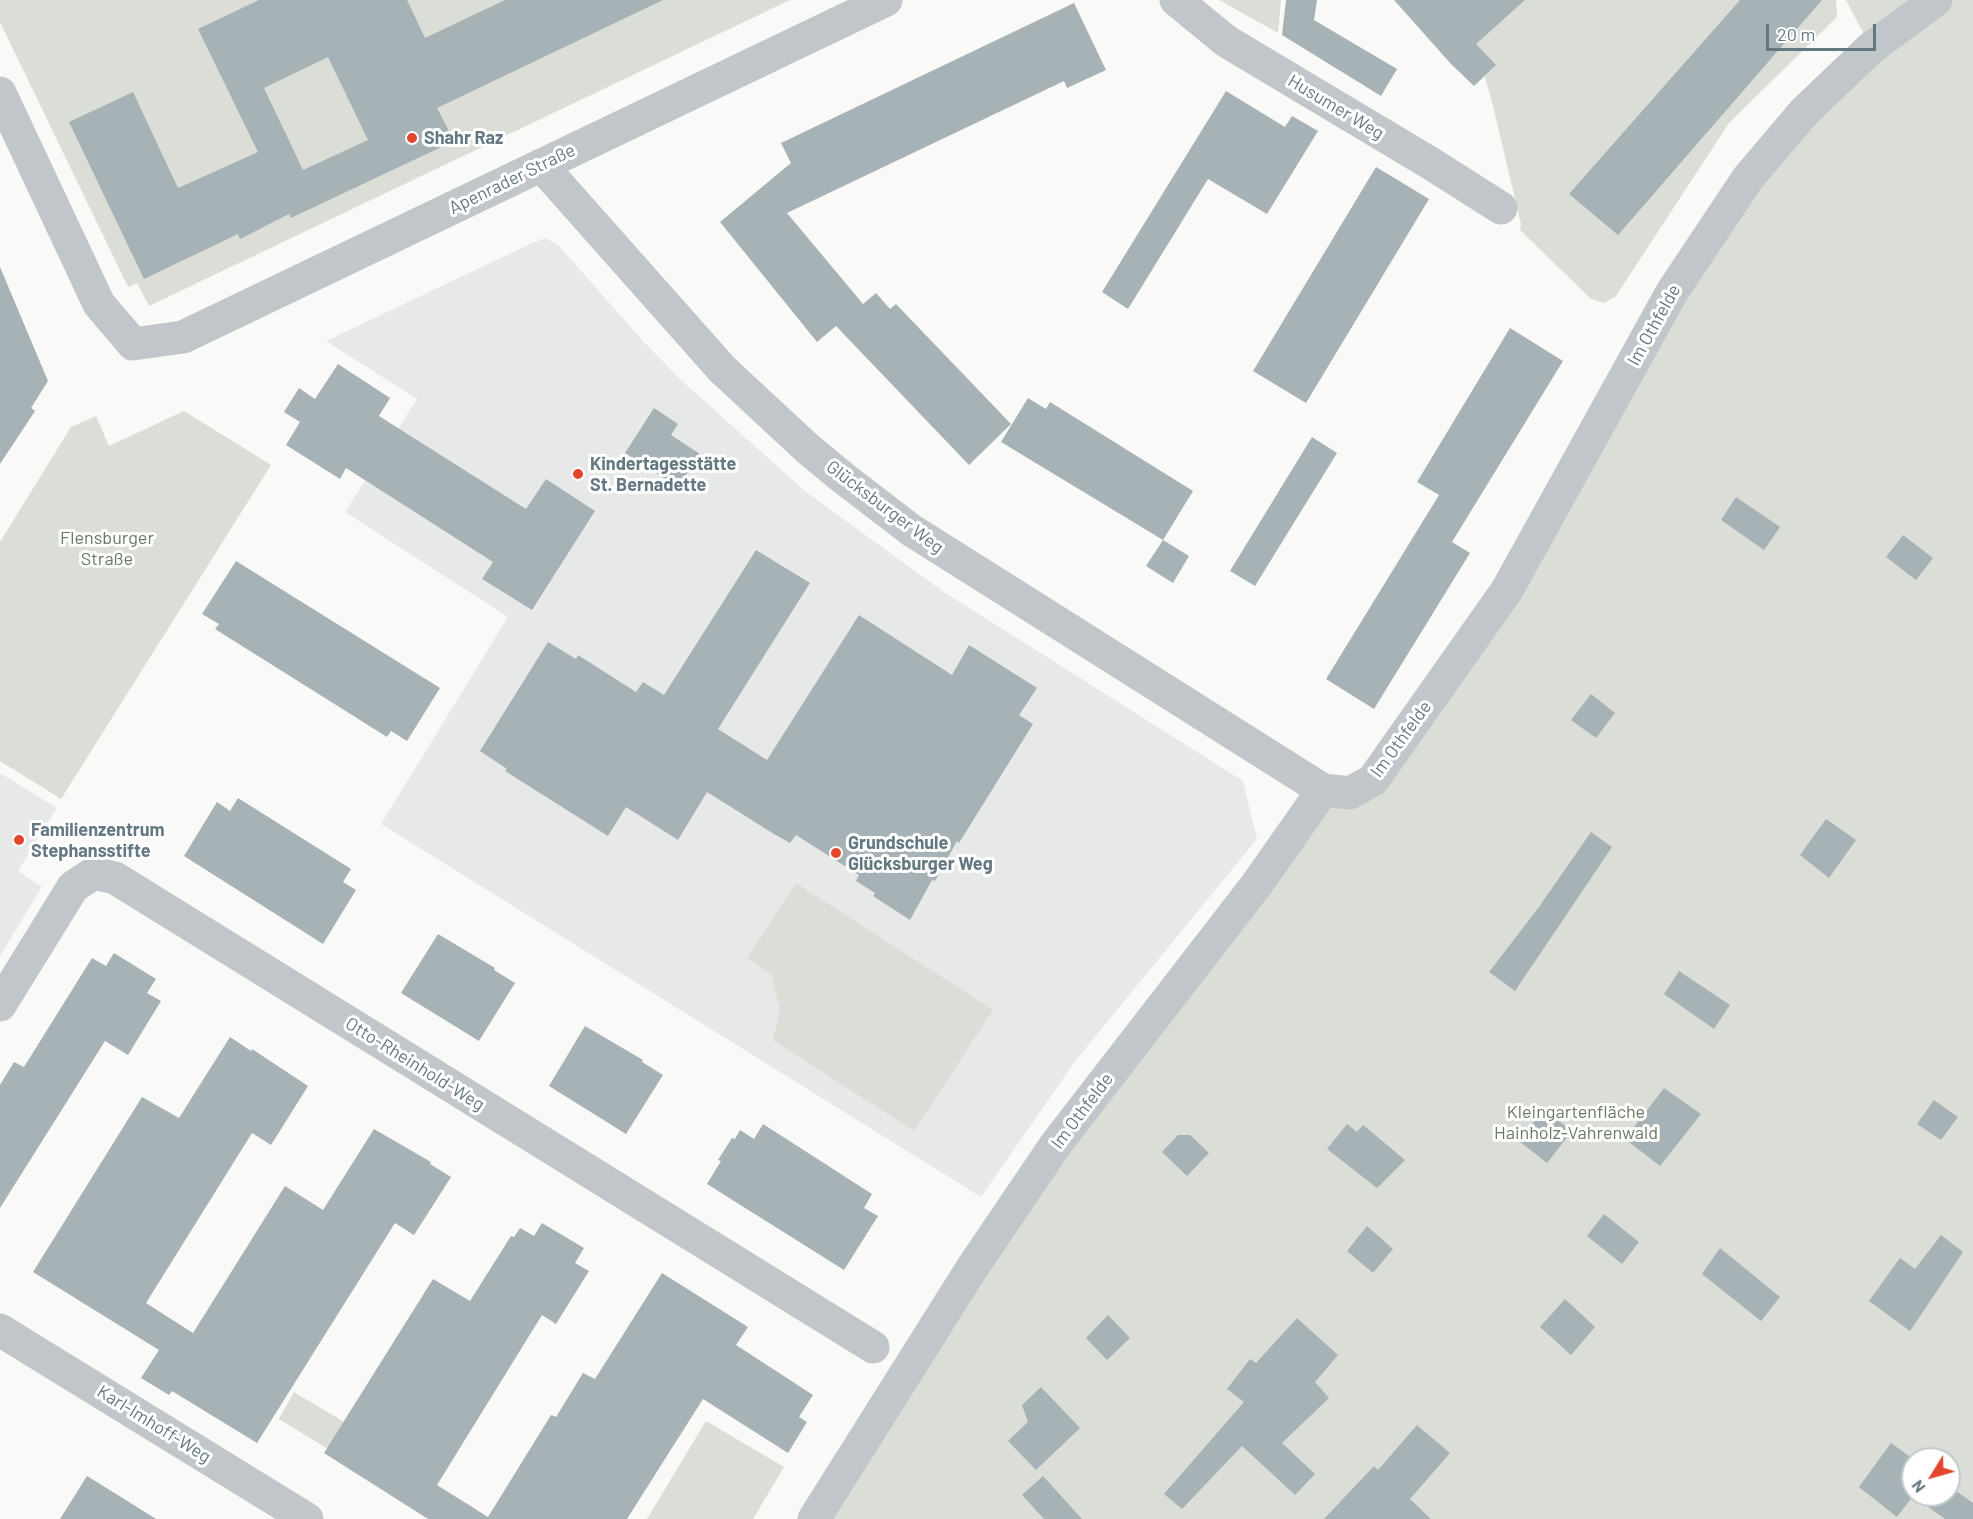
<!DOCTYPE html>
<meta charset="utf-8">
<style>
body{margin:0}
#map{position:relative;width:1973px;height:1519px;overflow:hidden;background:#f9f9f7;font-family:Barlow,sans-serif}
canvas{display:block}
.north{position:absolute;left:1901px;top:1447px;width:60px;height:60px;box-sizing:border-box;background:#fff;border:2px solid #c1c9cd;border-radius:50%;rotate:233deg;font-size:16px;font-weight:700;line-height:24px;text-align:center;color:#647882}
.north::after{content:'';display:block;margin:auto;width:21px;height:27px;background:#e3462d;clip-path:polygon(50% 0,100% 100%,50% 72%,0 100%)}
.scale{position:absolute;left:1766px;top:24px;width:110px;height:27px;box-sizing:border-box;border:3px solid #647882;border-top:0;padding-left:8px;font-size:18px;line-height:21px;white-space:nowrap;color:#647882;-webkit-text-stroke:4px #fff;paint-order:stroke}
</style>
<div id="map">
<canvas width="1973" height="1519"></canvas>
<div class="north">N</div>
<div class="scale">20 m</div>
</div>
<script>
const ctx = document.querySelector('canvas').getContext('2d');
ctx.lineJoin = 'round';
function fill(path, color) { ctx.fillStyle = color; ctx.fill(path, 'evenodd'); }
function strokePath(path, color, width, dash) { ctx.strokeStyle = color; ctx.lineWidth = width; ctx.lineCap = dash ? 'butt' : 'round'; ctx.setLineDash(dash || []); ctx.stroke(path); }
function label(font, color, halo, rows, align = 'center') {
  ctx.font = font + ' Barlow,sans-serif'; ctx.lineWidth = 6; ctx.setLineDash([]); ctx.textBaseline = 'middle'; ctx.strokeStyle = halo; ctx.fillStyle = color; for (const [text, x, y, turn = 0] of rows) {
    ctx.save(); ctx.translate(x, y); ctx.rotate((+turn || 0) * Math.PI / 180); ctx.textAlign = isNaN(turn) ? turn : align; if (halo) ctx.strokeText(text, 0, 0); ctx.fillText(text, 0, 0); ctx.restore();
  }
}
fill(new Path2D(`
 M 546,238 L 560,247 L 641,339 L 682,381 L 806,492 L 944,592 L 1243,781 L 1257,839 L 1076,1060 L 981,1197 L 381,824 L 508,617 L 345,512 L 417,399 L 326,341 L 532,243 Z
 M 0,773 L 57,808 L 18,871 L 42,887 L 0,956 Z`), '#e7e9e8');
fill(new Path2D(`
 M 0,0 L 790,0 L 149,306 L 137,283 L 128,287 L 0,22 Z
 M 1219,0 L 1281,0 L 1278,33 Z
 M 1463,0 L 1836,0 L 1837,17 L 1729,123 L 1616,296 L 1604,303 L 1591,299 L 1520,230 L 1521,224 L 1492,102 Z
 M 1846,0 L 1973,0 L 1973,1519 L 814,1519 L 1323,790 L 1373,780 L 1672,292 L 1871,48 ZM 1913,1459 L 1949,1459 L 1949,1495 L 1913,1495 Z
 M 184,411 L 271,465 L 61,799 L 0,761 L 0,542 L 71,427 L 96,416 L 109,446 Z
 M 796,883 L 993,1010 L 914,1131 L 773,1040 L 780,1010 L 771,974 L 747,958 Z
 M 294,1392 L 354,1428 L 338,1455 L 279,1419 Z
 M 706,1421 L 784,1467 L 753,1519 L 647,1519 Z`), '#daded6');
fill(new Path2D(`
 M 259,0 L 407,0 L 425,38 L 505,0 L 663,0 L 437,108 L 454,141 L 291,218 L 289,214 L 240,239 L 238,234 L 144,279 L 69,122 L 133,92 L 178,188 L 258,152 L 198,29 ZM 328,57 L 368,140 L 303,170 L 264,88 Z
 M 1286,0 L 1317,0 L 1314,20 L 1397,69 L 1381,96 L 1282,35 Z
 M 1394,0 L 1525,0 L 1476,44 L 1496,65 L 1474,86 L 1451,64 Z
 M 1740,0 L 1822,0 L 1618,235 L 1569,194 Z
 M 1074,3 L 1106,70 L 1067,88 L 1064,81 L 787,213 L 863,304 L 876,293 L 890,309 L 896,304 L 1011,424 L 969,465 L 836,326 L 817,342 L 720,222 L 791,163 L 781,143 Z
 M 1226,91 L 1285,127 L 1292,116 L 1318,131 L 1267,214 L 1208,179 L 1128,309 L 1102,292 Z
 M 1376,167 L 1429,199 L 1306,403 L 1253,371 Z
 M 0,267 L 48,381 L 31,408 L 35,411 L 0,464 Z
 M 1510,328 L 1563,361 L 1452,542 L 1470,553 L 1374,709 L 1326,679 L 1439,495 L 1417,482 Z
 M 338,364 L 390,398 L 379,416 L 526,509 L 546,479 L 595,511 L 532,610 L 482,579 L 493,562 L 346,468 L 340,479 L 286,445 L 300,422 L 284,412 L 299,388 L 315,399 Z
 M 1028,398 L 1046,409 L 1050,402 L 1193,491 L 1163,540 L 1001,442 Z
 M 654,408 L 678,424 L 671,435 L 700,454 L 678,487 L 625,453 Z
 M 1312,437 L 1337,453 L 1255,586 L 1230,571 Z
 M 1736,497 L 1780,527 L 1764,550 L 1721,520 Z
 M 1903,535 L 1933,558 L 1916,580 L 1886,557 Z
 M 1163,540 L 1189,556 L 1173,583 L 1146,566 Z
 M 756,550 L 810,583 L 718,729 L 767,760 L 859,615 L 952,675 L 969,645 L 1037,688 L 1019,715 L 1033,724 L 959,843 L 957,841 L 935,881 L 932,880 L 910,920 L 873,896 L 875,893 L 856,881 L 859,875 L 796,835 L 790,843 L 774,834 L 707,792 L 678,840 L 626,807 L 608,836 L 505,771 L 507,769 L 480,751 L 548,642 L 576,659 L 578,655 L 636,692 L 643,682 L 664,695 Z
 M 236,561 L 440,688 L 407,741 L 391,731 L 387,737 L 215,629 L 219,624 L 202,614 Z
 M 1591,694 L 1615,713 L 1596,738 L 1571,720 Z
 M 238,798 L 351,869 L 343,882 L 356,890 L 323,944 L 184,856 L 217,802 L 230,811 Z
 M 1826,819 L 1856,840 L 1829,878 L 1800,855 Z
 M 1591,832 L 1612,847 L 1515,991 L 1489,972 L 1539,907 Z
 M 438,934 L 495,968 L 494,970 L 515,983 L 479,1041 L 401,993 Z
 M 114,953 L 156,979 L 147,993 L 161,1001 L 128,1055 L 105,1041 L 0,1208 L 0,1085 L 14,1062 L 24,1067 L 92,958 L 106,966 Z
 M 1679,971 L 1730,1005 L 1714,1029 L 1664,994 Z
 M 585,1026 L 643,1060 L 642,1062 L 663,1075 L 626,1134 L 549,1086 Z
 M 230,1037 L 251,1051 L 252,1049 L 308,1086 L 271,1145 L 252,1133 L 146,1303 L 193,1333 L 285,1186 L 323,1210 L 374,1129 L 431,1162 L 430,1164 L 451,1177 L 414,1235 L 395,1223 L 257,1443 L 172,1391 L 169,1395 L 141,1378 L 159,1350 L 33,1272 L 142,1097 L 179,1118 Z
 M 1664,1088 L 1701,1114 L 1660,1166 L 1625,1139 Z
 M 1934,1100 L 1958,1117 L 1941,1140 L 1917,1124 Z
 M 1544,1109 L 1572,1131 L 1547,1163 L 1519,1141 Z
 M 763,1124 L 872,1194 L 864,1208 L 878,1216 L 844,1270 L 707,1184 L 721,1161 L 718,1160 L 732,1138 L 735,1139 L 740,1130 L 754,1139 Z
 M 1347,1124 L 1357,1132 L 1363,1125 L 1405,1160 L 1377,1188 L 1327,1149 Z
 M 1178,1135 L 1190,1135 L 1209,1153 L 1187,1176 L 1162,1152 Z
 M 1604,1214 L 1639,1242 L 1622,1264 L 1587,1236 Z
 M 542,1223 L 584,1248 L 575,1263 L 589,1271 L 556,1324 L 542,1315 L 437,1485 L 488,1517 L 551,1415 L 556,1417 L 583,1373 L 595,1379 L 662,1273 L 748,1327 L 736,1345 L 813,1395 L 799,1417 L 807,1422 L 788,1453 L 703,1399 L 627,1519 L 428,1519 L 324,1453 L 433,1279 L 470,1301 L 511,1236 L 514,1237 L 520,1228 L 534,1236 Z
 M 1367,1226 L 1393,1249 L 1373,1273 L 1347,1251 Z
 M 1941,1235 L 1963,1252 L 1910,1331 L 1869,1301 L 1900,1258 L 1915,1269 Z
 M 1720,1248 L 1780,1297 L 1761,1321 L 1702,1274 Z
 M 1565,1299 L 1595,1327 L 1571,1355 L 1540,1327 Z
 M 1108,1315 L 1130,1338 L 1107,1360 L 1086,1338 Z
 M 1297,1318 L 1338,1355 L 1315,1382 L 1329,1398 L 1282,1443 L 1315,1474 L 1295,1495 L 1242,1446 L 1182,1509 L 1164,1494 L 1244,1402 L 1227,1389 L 1250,1359 L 1256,1363 Z
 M 1041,1387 L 1080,1428 L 1036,1470 L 1008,1441 L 1028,1422 L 1022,1405 Z
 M 1417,1425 L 1450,1453 L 1410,1499 L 1431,1519 L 1324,1519 L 1374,1466 L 1378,1470 Z
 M 1891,1443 L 1913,1459 L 1913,1495 L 1949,1495 L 1949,1486 L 1973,1503 L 1973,1519 L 1945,1519 L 1913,1496 L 1897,1517 L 1859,1487 Z
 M 87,1476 L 121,1497 L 156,1519 L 60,1519 Z
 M 1043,1476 L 1082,1519 L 1044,1519 L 1022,1495 Z`), '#a7b2b6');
strokePath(new Path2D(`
 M 1176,0 L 1226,41 L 1430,163 L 1501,208
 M 0,93 L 99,304 L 133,344 L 183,337 L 886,0
 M 541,165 L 722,369 L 807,448 L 842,477 L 911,530 L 1323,790 L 1350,793 L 1373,780 L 1507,590 L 1672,292 L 1748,178 L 1804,112 L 1871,48 L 1936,0
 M 0,1005 L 73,887 L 94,873 L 115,878 L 873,1347
 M 0,1330 L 307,1519
 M 814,1519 L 972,1268 L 1056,1144 L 1257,884 L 1323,790`), '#c0c6c9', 33);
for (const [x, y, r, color] of [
 [412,138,6,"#e3462d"],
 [578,474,6,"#e3462d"],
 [19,840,6,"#e3462d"],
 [836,853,6,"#e3462d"]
]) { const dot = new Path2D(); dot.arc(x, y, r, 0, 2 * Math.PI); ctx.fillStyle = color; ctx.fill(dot); strokePath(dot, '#fff', 2); }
label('18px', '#647882', '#fff', [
 ["Husumer Weg",1336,107,31],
 ["Apenrader Straße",512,179,-26],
 ["Im Othfelde",1654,325,-61],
 ["Glücksburger Weg",885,507,37],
 ["Im Othfelde",1401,739,-54],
 ["Otto-Rheinhold-Weg",415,1064,32],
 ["Im Othfelde",1082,1111,-53],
 ["Karl-Imhoff-Weg",154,1424,32]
]);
label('bold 18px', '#647882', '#fff', [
 ["Shahr Raz",424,138],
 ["Kindertagesstätte",590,464],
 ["St. Bernadette",590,485],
 ["Familienzentrum",31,830],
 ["Stephansstifte",31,851],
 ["Grundschule",848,843],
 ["Glücksburger Weg",848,864]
], 'left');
label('18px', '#697a63', '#fff', [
 ["Flensburger",107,538],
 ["Straße",107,559],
 ["Kleingartenfläche",1576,1112],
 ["Hainholz-Vahrenwald",1576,1133]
]);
</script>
